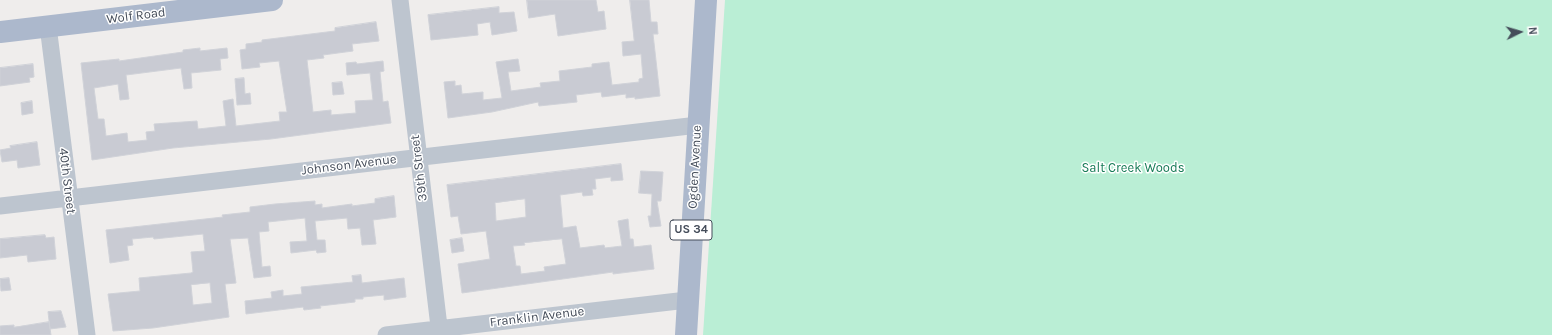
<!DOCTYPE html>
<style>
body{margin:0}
#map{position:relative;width:1552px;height:335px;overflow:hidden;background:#efedec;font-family:Karla,sans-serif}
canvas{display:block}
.north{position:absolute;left:1500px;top:12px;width:40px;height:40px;-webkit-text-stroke:3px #fff;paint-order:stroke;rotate:85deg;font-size:11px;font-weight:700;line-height:16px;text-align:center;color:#454d5a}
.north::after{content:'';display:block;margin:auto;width:14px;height:18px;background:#454d5a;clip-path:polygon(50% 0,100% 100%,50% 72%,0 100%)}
</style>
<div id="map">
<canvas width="1552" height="335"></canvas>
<div class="north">N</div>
</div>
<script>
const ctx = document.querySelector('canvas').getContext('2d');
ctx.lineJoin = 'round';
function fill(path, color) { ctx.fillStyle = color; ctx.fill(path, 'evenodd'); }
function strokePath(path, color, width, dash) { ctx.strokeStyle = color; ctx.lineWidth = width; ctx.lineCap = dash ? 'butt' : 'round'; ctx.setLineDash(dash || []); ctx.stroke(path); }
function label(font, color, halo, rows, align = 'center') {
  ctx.font = font + ' Karla,sans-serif'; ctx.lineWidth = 3; ctx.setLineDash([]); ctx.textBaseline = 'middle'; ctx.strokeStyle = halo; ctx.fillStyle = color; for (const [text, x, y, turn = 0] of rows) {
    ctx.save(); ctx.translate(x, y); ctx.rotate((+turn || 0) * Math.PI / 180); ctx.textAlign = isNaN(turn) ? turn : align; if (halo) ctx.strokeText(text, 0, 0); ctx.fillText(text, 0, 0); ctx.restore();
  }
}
fill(new Path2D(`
 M 725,0 L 1552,0 L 1552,335 L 703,335 Z`), '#baeed5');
const building = new Path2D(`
 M 527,0 L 596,0 L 598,12 L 604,11 L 606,29 L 558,36 L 555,14 L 529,18 Z
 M 630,0 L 649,0 L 651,22 L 657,22 L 658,34 L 653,34 L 660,96 L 635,99 L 635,97 L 626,98 L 626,94 L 602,97 L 601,92 L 576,95 L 577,102 L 539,106 L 538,102 L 492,112 L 448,118 L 444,82 L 455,81 L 455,86 L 461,85 L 462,94 L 483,92 L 483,100 L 502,98 L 496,62 L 518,59 L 520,71 L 508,72 L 511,91 L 541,87 L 540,83 L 560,81 L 559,71 L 592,67 L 592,64 L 609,62 L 612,85 L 639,82 L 639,79 L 643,78 L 641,54 L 623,56 L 622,42 L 634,41 Z
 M 499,7 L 499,13 L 514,12 L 517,31 L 492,35 L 490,22 L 477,24 L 478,35 L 431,40 L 428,15 Z
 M 376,22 L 379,41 L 352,44 L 353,51 L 323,55 L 324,58 L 307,60 L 313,112 L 331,110 L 331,115 L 356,113 L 355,101 L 373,100 L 370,73 L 347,75 L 346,63 L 356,62 L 357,64 L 383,61 L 384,71 L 380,72 L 383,102 L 388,101 L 391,123 L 271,139 L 173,148 L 92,160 L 81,63 L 119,59 L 119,61 L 183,52 L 183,50 L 200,48 L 200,51 L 227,48 L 228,58 L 220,59 L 221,70 L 191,73 L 192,88 L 184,89 L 181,68 L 126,75 L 129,99 L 120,100 L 118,84 L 94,88 L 98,119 L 104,119 L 106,136 L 127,133 L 128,142 L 147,140 L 146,132 L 155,131 L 154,124 L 197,121 L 198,129 L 226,126 L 223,101 L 233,99 L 236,126 L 280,121 L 279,112 L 287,112 L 279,61 L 259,63 L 260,67 L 242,69 L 240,50 L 246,49 L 246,44 L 262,42 L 262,40 L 335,31 L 335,28 Z
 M 33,64 L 34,77 L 29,78 L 30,82 L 0,86 L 0,68 Z
 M 244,78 L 245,94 L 250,93 L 251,104 L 237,105 L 235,79 Z
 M 342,82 L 344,94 L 333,95 L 332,83 Z
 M 32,101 L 33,113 L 22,115 L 21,103 Z
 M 37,142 L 40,165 L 18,168 L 17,160 L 2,162 L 0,150 L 11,148 L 10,146 Z
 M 621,164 L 623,180 L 611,181 L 611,177 L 595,179 L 596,189 L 592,189 L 593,195 L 583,196 L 582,192 L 560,195 L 563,228 L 576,226 L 580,248 L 604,245 L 605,248 L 622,246 L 618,221 L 628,219 L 630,239 L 633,239 L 634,247 L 651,245 L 654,269 L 613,274 L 613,272 L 462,293 L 458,264 L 490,259 L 486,231 L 461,234 L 458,216 L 451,217 L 447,185 ZM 525,199 L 526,217 L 496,221 L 495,203 ZM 562,239 L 566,264 L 544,267 L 545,271 L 521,274 L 520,266 L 516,266 L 513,246 L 525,245 L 524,243 Z
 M 641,171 L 663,172 L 661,201 L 657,201 L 661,226 L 650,227 L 648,216 L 651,216 L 652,194 L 639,193 Z
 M 394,196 L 396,217 L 373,220 L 376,244 L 362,245 L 360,228 L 348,229 L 347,218 L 315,221 L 317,240 L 325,240 L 326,252 L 317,253 L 316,250 L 291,253 L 290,242 L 307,241 L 305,218 L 268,222 L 269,231 L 259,232 L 262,267 L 270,266 L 271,276 L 254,278 L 248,238 L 230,239 L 236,283 L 225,284 L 229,317 L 153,328 L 113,331 L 108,294 L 140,291 L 139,278 L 191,273 L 193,272 L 191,252 L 205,251 L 203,234 L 154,239 L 153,237 L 132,239 L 133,245 L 127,246 L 129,260 L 110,263 L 106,230 L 223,217 L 222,215 L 250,212 L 250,207 L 275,204 L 315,201 L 315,205 L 322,204 L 322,208 L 352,204 L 352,206 L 375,203 L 375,199 ZM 210,283 L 212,303 L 193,305 L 191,285 Z
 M 45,235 L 46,238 L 54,237 L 56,259 L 28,262 L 27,255 L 0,258 L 0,239 Z
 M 462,238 L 464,251 L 452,253 L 450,240 Z
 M 361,275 L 362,283 L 404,278 L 406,297 L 384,300 L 384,295 L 363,297 L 363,299 L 355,299 L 355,302 L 320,306 L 321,308 L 304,310 L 303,307 L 246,314 L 245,301 L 272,298 L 271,292 L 283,290 L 283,296 L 302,294 L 301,287 L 353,282 L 352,276 Z
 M 9,278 L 11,290 L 1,291 L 0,279 Z
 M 61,311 L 66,327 L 50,329 L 48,312 Z
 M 49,322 L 51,335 L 0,335 L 0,326 L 14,325 L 14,327 Z`);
fill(building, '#c9cbd3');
strokePath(building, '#d0d2d8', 1);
strokePath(new Path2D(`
 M 400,0 L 440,335
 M 48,26 L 87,335
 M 0,206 L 698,125
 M 386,335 L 687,300`), '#bdc5cf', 17);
strokePath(new Path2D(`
 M 0,32 L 272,0
 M 686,335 L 706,0`), '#acb8cc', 22);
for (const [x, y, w] of [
 [691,230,42]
]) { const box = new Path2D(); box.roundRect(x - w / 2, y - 10, w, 20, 3); ctx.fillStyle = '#fff'; ctx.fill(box); strokePath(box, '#454d5a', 1); }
label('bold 12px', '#454d5a', null, [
 ["US 34",691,230]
]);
label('13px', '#454d5a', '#fff', [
 ["Wolf Road",136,16,-7],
 ["Johnson Avenue",349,165,-7],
 ["Ogden Avenue",695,167,-87],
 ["39th Street",419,168,-97],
 ["40th Street",67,181,83],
 ["Franklin Avenue",537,317,-7]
]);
label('13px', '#167b56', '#fff', [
 ["Salt Creek Woods",1133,168]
]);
</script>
